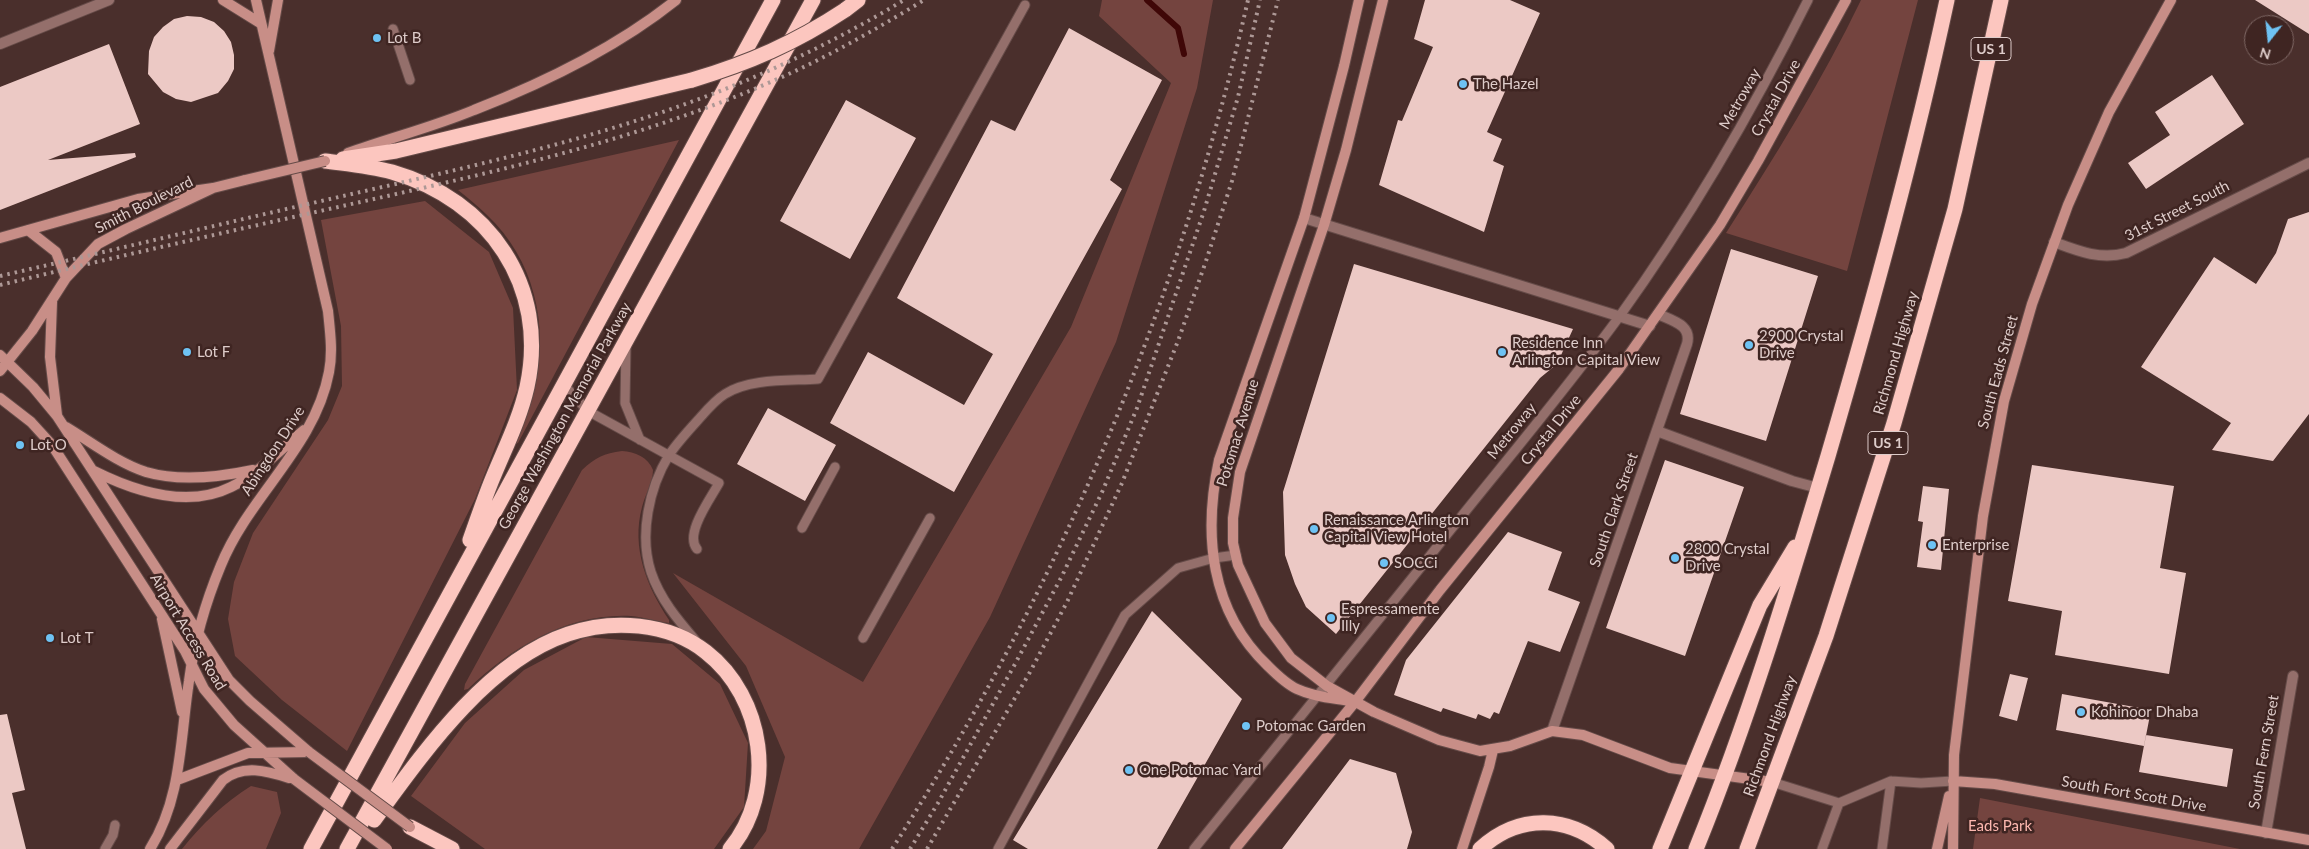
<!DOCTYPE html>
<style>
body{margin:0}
#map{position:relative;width:2309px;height:849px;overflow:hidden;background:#4a2f2c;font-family:Lato,sans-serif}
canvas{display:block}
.north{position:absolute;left:2244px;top:15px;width:50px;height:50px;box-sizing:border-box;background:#3f2522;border:1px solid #7f6865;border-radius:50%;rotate:196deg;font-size:14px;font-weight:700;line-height:20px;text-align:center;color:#deccca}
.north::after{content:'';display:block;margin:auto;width:18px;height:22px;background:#6ec2f3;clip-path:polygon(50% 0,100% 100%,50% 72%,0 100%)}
</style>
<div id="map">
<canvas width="2309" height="849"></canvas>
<div class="north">N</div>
</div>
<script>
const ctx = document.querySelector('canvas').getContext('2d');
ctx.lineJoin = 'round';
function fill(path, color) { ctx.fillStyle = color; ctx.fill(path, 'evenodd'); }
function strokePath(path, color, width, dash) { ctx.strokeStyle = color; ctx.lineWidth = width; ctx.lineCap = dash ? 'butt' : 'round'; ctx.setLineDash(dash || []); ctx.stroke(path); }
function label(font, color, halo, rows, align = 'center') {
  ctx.font = font + ' Lato,sans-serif'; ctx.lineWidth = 5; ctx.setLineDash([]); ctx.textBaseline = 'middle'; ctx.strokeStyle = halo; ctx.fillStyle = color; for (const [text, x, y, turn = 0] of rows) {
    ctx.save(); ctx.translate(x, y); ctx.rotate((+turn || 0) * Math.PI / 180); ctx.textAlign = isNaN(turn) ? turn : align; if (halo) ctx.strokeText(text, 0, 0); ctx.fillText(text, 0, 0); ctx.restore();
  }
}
fill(new Path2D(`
 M 1102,0 L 1213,0 L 1197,88 L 1116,342 L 990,617 L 859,849 L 753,849 L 766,831 L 785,757 L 746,666 L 673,573 L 863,682 L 1071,327 L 1171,83 L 1099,16 Z
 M 1861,0 L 1918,0 L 1847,271 L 1726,233 C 1774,158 1822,81 1861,0 Z
 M 679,140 L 518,443 L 515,444 C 522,425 531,406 535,386 C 549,325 534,259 487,215 C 478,206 468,198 458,190 Z
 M 425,201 L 489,252 L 513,308 L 517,390 L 475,499 L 347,751 L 282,700 L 235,656 L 228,619 L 234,582 L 253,533 L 328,420 L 342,386 L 341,326 L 321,220 Z
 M 622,451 C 635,452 648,457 653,470 C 653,482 645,495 642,507 C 631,548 647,587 669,620 L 669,623 C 656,621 643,617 631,616 C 568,613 512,647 468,689 L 464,690 L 465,684 L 582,470 C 595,458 604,453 622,451 Z
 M 586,637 L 672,644 L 720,684 L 748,743 L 744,807 L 714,849 L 485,849 L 411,796 L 465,723 L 524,670 Z
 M 251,786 L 277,792 L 281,813 L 266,849 L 182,849 C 202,824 224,803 251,786 Z
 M 1980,798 L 2240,849 L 1973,849 Z`), '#74443f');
strokePath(new Path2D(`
 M 1147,0 L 1178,28 L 1184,54`), '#3f0707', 6);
fill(new Path2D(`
 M 1425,0 L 1510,0 L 1540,13 L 1487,132 L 1502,139 L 1493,161 L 1504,166 L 1484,232 L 1379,185 L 1398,120 L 1402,121 L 1433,47 L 1414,39 Z
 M 2255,0 L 2309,0 L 2309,34 Z
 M 187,16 L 201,17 L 214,22 L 224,31 L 231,42 L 234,55 L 234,69 L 228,81 L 218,93 L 191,102 L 176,99 L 163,92 L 148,74 L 149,51 L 154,37 L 163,27 L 174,19 Z
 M 1069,28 L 1162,80 L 1110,180 L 1122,189 L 954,492 L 830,423 L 868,352 L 964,405 L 993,354 L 897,298 L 991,120 L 1015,131 Z
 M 109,44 L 140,124 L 48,160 L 135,153 L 136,157 L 0,210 L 0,87 Z
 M 2212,75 L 2244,124 L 2146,189 L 2128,163 L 2170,135 L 2155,112 Z
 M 846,100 L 916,138 L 850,259 L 780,221 Z
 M 2309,212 L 2309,414 L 2273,461 L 2212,450 L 2231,423 L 2141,367 L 2214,257 L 2256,284 L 2276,253 L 2288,219 Z
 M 1731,249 L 1818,276 L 1766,441 L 1680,414 Z
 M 1354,264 L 1573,329 L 1557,364 L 1540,378 L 1336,634 L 1306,607 L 1295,584 L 1285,555 L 1283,492 Z
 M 768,408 L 836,445 L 805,501 L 737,464 Z
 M 1665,460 L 1744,487 L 1685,656 L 1606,628 Z
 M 2032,465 L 2174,486 L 2160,568 L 2186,573 L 2169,674 L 2055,655 L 2062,611 L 2008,601 Z
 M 1923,486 L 1949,489 L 1941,570 L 1917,567 L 1923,522 L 1918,521 Z
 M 1508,532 L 1562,552 L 1548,590 L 1580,602 L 1560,652 L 1528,641 L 1499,714 L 1494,712 L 1490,719 L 1478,714 L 1476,719 L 1443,708 L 1441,712 L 1394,695 L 1406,660 Z
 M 1152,611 L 1242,699 L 1157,849 L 1028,849 L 1013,840 Z
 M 2010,674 L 2028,678 L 2017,721 L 1999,716 Z
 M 2062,694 L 2151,710 L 2144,746 L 2056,730 Z
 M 7,714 L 25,790 L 12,793 L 26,849 L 0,849 L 0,715 Z
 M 2146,735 L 2233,749 L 2227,787 L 2139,772 Z
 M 1350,759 L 1396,773 L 1412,832 L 1407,849 L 1282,849 Z`), '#ecc9c5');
const lane = new Path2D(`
 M 393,29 L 410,80
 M 626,346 L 625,403 L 640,440
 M 563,384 L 588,411 L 719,483 C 711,498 684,534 697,549
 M 802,528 L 835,467
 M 863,638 L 930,518
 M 696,641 C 678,620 660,599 651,572 C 639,535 649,488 669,455 C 677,443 688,431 698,420 C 706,411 715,400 725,394 C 750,378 790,381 818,379 L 1025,5
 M 1772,782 L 1839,803 L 1891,781 L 1921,783 L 1953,781
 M 105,849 L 113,835 L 115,825
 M 998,849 L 1125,615 L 1178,568 L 1214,558 L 1236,555
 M 1194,849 C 1273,752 1350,654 1429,557 C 1492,477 1559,399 1619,317 C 1691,217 1753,110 1808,0
 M 1822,849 L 1839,803
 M 1882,849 L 1891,781`);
const street = new Path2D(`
 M 0,44 L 109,0
 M 1304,218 L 1650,326
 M 2054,242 C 2078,251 2100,260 2126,253 L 2309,163
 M 1657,431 L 1792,481 L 1818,488
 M 1552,731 L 1687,344 C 1692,325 1673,321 1658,314
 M 2266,833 L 2293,676`);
const secondary = new Path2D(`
 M 223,0 L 260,23
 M 1383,0 L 1346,150 L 1324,225 L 1240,472 L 1233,518 L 1233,543 L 1238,565 L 1265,623 L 1291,658 L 1327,686 L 1374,712 L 1439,740 L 1480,751 L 1510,746 L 1552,731 L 1583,735 L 1670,768 L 1772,782
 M 269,51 L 278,0
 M 348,153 C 390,138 433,127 474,110 C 546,82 616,48 676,0
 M 28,230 L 56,252 L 66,278
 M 0,238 L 138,199 L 213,188 L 245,180
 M 52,302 L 50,357 L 57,415
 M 0,355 L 33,387 L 57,416 L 229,680 L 250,701 L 309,752
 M 0,371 L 32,331 L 66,278 L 98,244 L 126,229 L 213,188
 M 0,398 L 31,422 L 52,445 L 185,651 L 204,689 L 234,725 L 294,779
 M 66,427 C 91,442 118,463 146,472 C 180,482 220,477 253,470
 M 94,471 C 134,491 187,509 231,487 C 258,474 281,449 304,430
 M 162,619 L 182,712
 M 1349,701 C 1332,698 1314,697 1297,689 C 1286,684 1276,674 1268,666 C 1210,611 1203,534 1219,460 L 1304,218 L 1344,66 L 1359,0
 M 177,780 L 248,753 L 309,752
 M 1953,781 L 1995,784 L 2309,840
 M 150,849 C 182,798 180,739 189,681 C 194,643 206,601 221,565 C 249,496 315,447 329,372 C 333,352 330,331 328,311 L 256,0
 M 170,849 L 223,780 C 243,764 267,771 289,778
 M 1235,849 L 1355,702 L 1440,590 L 1619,369 L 1720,225 L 1758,161 L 1846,0
 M 1462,849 L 1489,767 L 1493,750
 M 1937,849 L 1949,796
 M 1953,849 L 1954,755 L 1983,516 L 2004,401 L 2032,304 L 2068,205 L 2109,112 L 2171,0`);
const highway = new Path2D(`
 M 845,10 L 858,0
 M 343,159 L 396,151 L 692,80
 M 325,161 C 347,164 370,166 392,172 C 489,200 549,286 527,387 C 520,418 506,446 494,475 C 485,496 478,518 470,540
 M 374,820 C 423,753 487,661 568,634 C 612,619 668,622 706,652 C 764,697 778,791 730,849
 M 410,827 L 452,849
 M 311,849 L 773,0
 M 347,849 L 813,0
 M 1480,849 C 1519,813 1569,815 1607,849
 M 1660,849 L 1760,605 L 1795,547
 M 1696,849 C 1748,721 1788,589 1828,456 C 1872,305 1914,154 1947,0
 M 1747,849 L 1826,636 L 1894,423 L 1955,209 L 2001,0`);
strokePath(lane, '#654b48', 11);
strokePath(street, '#654b48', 12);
strokePath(secondary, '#654b48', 12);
strokePath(highway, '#654b48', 17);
strokePath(lane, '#946f6b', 9);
strokePath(street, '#946f6b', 10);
strokePath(secondary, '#c88e87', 10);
strokePath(highway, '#fcc6bf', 15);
strokePath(new Path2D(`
 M 0,276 C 110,251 220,224 330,199 C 456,170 586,142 707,96 C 776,70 841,38 904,0
 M 0,285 C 115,257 231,231 347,205 C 491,173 638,140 773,81 C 826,58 875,30 924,0
 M 892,849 C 1060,587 1179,303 1248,0
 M 910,849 L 938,803 L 1015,664 L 1062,576 L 1103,490 L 1137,408 L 1204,211 L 1238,97 L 1260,0
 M 927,849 L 1030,672 L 1067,602 L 1122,483 L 1178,341 L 1206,261 L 1232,181 L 1278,0`), '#ad9896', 4, [2.5, 5]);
const secondaryBridge = new Path2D(`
 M 245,180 L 325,161
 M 309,752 L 410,827
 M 294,779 L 387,849`);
const highwayBridge = new Path2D(`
 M 692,80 C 749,63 795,43 845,10`);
strokePath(secondaryBridge, '#654b48', 12, []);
strokePath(highwayBridge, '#654b48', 17, []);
strokePath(secondaryBridge, '#c88e87', 10);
strokePath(highwayBridge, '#fcc6bf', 15);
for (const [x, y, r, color] of [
 [377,38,5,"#6ec2f3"],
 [1463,84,5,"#6ec2f3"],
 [1749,345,5,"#6ec2f3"],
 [187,352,5,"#6ec2f3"],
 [1502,352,5,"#6ec2f3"],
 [20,445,5,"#6ec2f3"],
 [1314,529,5,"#6ec2f3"],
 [1932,545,5,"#6ec2f3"],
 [1675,558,5,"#6ec2f3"],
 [1384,563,5,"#6ec2f3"],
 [1331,618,5,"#6ec2f3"],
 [50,638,5,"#6ec2f3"],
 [2081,712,5,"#6ec2f3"],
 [1246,726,5,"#6ec2f3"],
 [1129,770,5,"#6ec2f3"]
]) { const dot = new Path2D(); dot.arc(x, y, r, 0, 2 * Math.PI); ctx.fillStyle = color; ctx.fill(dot); strokePath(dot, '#3f2522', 2); }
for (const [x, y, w] of [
 [1991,49,40],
 [1888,443,40]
]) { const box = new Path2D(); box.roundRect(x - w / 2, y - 11.5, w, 23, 4); ctx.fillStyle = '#3f2522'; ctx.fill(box); strokePath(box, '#deccca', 1); }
label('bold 14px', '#deccca', null, [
 ["US 1",1991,49],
 ["US 1",1888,443]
]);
label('15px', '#deccca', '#3f2522', [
 ["Lot B",387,38],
 ["The Hazel",1473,84],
 ["2900 Crystal",1759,336],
 ["Drive",1759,353],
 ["Residence Inn",1512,343],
 ["Arlington Capital View",1512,360],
 ["Lot F",197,352],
 ["Lot O",30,445],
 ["Renaissance Arlington",1324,520],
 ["Capital View Hotel",1324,537],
 ["Enterprise",1942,545],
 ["2800 Crystal",1685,549],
 ["Drive",1685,566],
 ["SOCCi",1394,563],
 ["Espressamente",1341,609],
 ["Illy",1341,626],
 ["Lot T",60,638],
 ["Kohinoor Dhaba",2091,712],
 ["Potomac Garden",1256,726],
 ["One Potomac Yard",1139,770]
], 'left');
label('15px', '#deccca', '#3f2522', [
 ["Crystal Drive",1776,98,-61],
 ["Metroway",1740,99,-60],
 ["Smith Boulevard",144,205,-27],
 ["31st Street South",2177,211,-27],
 ["Richmond Highway",1896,353,-74],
 ["South Eads Street",1998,372,-75],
 ["George Washington Memorial Parkway",565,416,-61],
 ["Crystal Drive",1551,430,-51],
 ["Metroway",1512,431,-51],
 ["Potomac Avenue",1238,433,-73],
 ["Abingdon Drive",273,451,-57],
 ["South Clark Street",1614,510,-71],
 ["Airport Access Road",188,632,59],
 ["Richmond Highway",1770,736,-70],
 ["South Fern Street",2264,752,-80],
 ["South Fort Scott Drive",2134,794,10]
]);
label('15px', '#fdb8b0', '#3f2522', [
 ["Eads Park",2000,826]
]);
</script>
